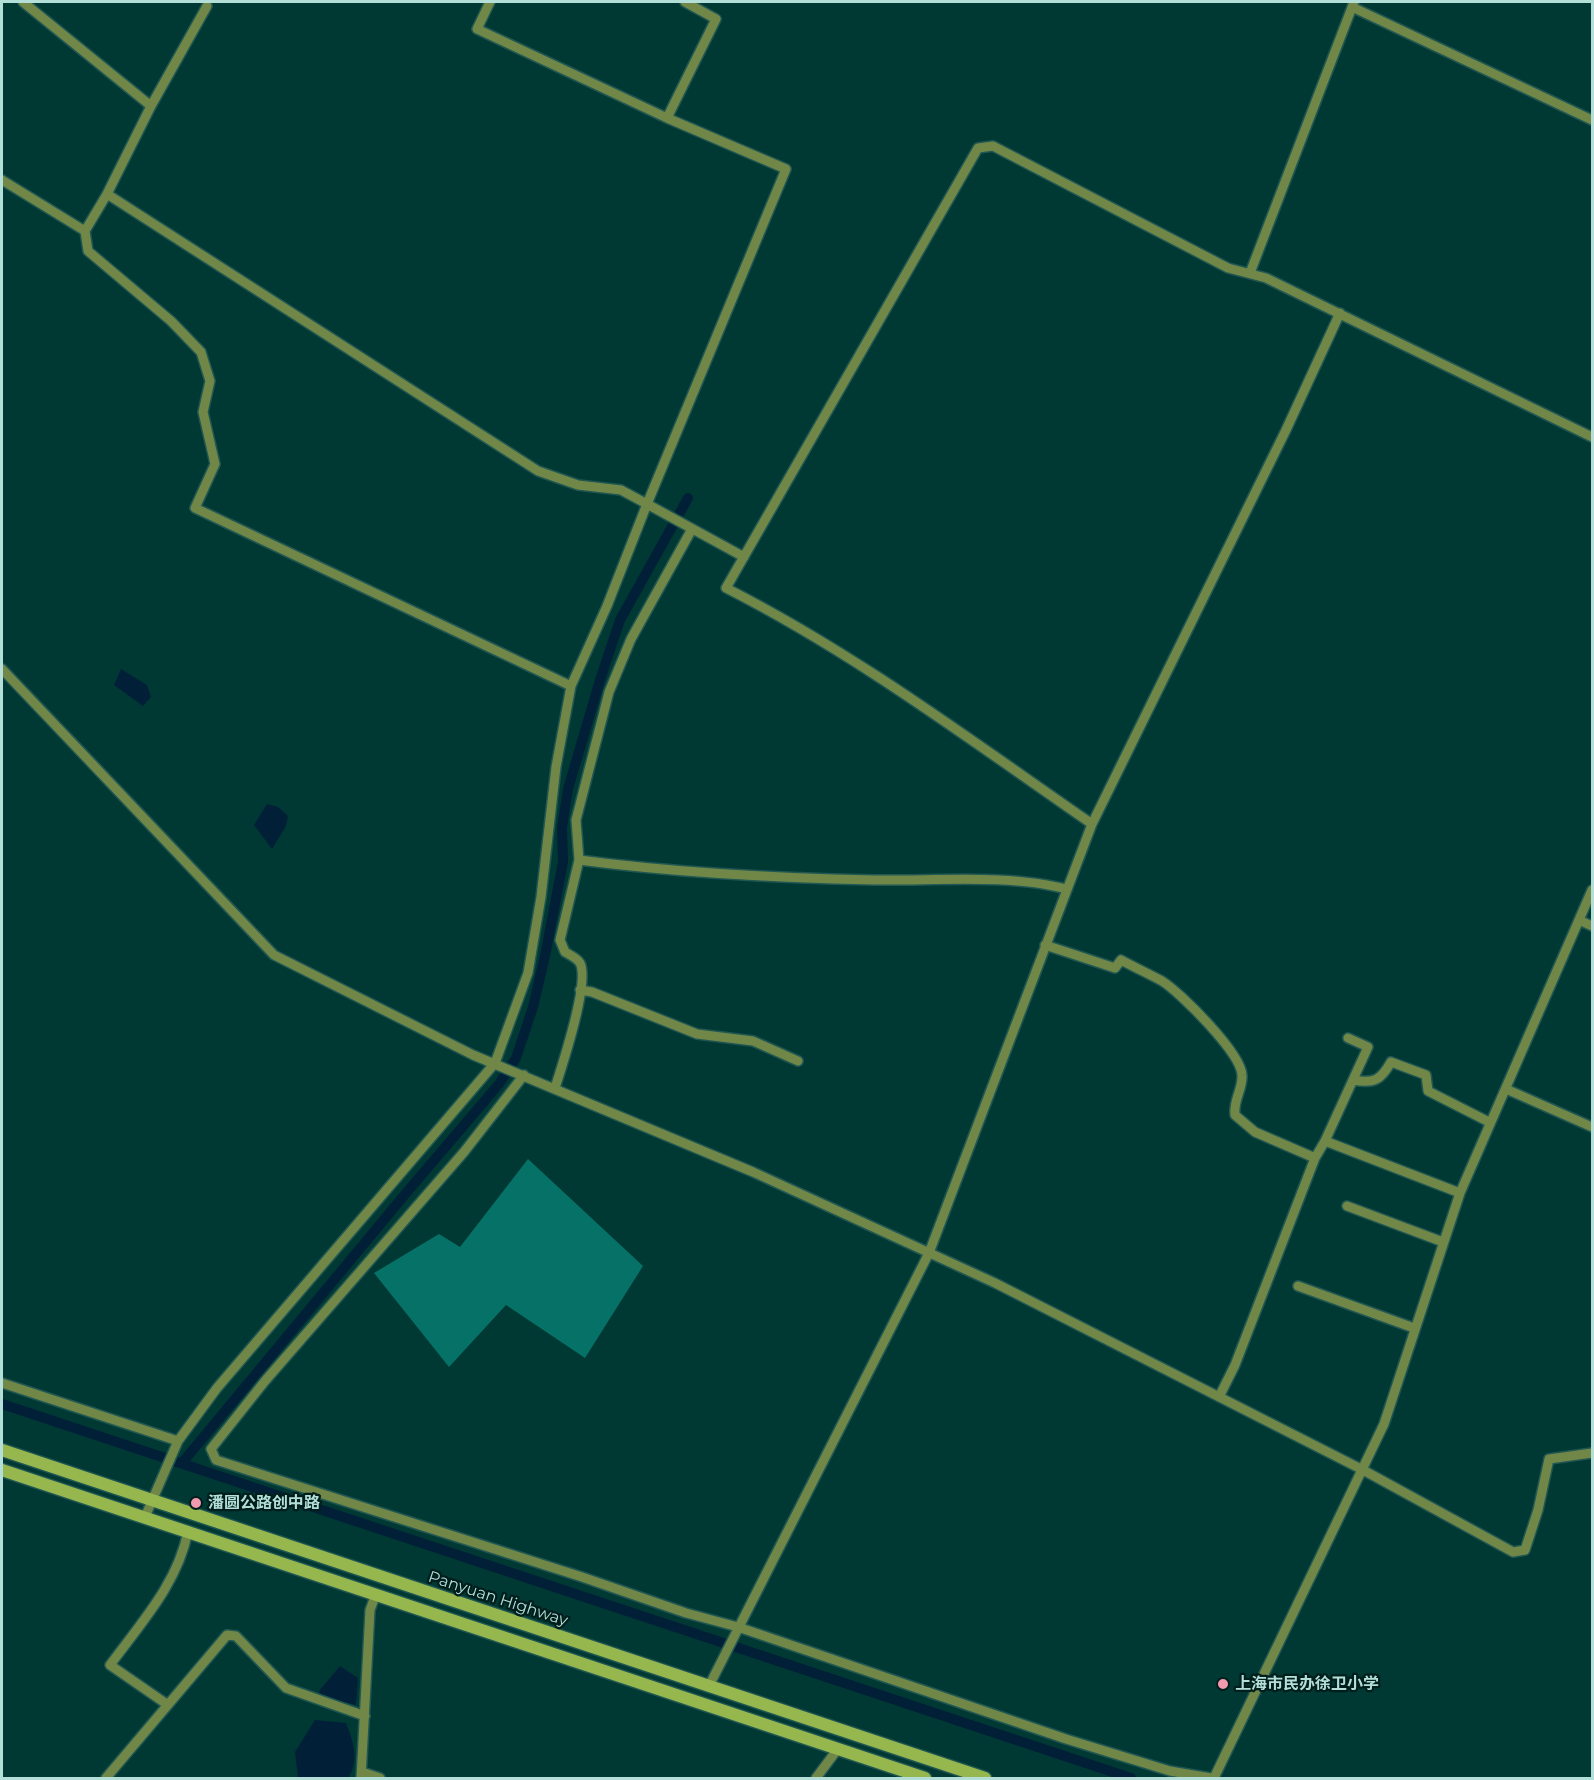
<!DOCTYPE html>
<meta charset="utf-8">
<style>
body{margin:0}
#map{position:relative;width:1594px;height:1780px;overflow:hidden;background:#003934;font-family:Montserrat,sans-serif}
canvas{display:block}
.frame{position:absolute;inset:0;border:3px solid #b3dfd8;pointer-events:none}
</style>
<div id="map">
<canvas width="1594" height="1780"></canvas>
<div class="frame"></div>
</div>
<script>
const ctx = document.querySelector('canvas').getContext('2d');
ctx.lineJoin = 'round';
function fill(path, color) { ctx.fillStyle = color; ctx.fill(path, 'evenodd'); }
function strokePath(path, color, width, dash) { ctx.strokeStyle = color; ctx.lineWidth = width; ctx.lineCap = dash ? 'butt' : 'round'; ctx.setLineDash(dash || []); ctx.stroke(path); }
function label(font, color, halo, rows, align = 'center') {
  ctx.font = font + ' Montserrat,"Noto Sans SC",sans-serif'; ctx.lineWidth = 4.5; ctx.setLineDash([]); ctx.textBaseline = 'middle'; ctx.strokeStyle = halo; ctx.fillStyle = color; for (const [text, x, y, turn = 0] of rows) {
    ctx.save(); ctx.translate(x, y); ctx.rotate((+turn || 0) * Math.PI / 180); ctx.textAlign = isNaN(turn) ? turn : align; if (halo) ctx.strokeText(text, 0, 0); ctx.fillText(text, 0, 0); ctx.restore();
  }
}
fill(new Path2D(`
 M 528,1159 L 643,1266 L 585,1358 L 506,1305 L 449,1367 L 374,1273 L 439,1234 L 460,1247 Z`), '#067167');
fill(new Path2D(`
 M 121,669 L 147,685 L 151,697 L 143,706 L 114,685 Z
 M 267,804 L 278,807 L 288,816 L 286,826 L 272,849 L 254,825 Z
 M 340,1666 L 358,1678 L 356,1705 L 320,1696 L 319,1691 Z
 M 315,1720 L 346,1723 C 353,1741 360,1761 348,1778 L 298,1778 L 295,1752 Z`), '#012037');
strokePath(new Path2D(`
 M 2,1404 L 1131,1778
 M 182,1463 L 407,1192 L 499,1084 L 516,1058 L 533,1007 L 545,956 L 563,862 L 562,828 L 568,789 L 600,680 L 620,620 L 688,498`), '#012037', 10);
const street = new Path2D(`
 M 23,2 L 151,106 L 207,6
 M 490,2 L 477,29 L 667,118 L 786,169 L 647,504 L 744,557
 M 1352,7 L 1592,120
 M 151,106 L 107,194 L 538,471 L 578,485 L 621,490 L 647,504 L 607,606 L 571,686 L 556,767 L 541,897 L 528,973 L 495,1063 L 217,1388 L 178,1441
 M 667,118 L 716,19 L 685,2
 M 2,180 L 85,231 L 107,194
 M 85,231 L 88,251 L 171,321 L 201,352 L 210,381 L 203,412 L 215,464 L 195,508 L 571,686
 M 1250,273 L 1354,2
 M 2,669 L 274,955 L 473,1055 L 753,1172 L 995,1283 L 1363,1470 L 1513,1552 L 1525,1550 L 1538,1510 L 1549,1459 L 1592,1453
 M 1092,824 C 973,742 856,654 726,588 L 978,148 L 993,146 L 1228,268 L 1266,278 L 1592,437
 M 579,860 C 678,873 776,878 875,880 C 934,881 1010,874 1066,889
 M 1579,920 L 1592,926
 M 1045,945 L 1115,968 L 1121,960 C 1134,967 1149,974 1162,981 C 1181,993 1241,1053 1242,1075 C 1243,1089 1233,1100 1235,1115 L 1255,1132 L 1315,1158
 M 580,990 L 592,992 L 697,1034 L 753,1041 L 798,1061
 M 524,1075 L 464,1152 L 265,1381 L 211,1449 L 216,1460 L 582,1577 L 686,1613 L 738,1627 L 1066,1739 L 1170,1771 L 1211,1778
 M 1353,1080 C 1374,1084 1381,1080 1391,1062 L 1426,1075 L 1428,1091 L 1489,1122
 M 555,1088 C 562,1066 590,982 580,963 C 577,958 570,955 565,952 L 560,940 L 579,860 L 576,820 L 609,692 L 631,639 L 692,529
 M 1506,1089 L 1592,1127
 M 1325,1141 L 1368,1047 L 1348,1038
 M 1347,1206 L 1443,1242
 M 1298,1286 L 1414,1328
 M 2,1383 L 178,1441 L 145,1517
 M 1219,1397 L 1235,1365 L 1315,1158 L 1325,1141 L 1460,1193
 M 709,1686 L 929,1253 L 1092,824 L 1286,430 L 1340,313
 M 168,1705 L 110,1665 C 141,1623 178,1583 188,1531
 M 362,1772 L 380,1778
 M 106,1778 L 227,1635 L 236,1636 L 286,1688 L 365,1716
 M 361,1778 L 370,1610 L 376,1594
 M 816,1778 L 837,1750
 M 1214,1778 L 1384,1424 L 1460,1193 L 1592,890`);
const secondary = new Path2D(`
 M 2,1450 L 985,1778
 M 2,1470 L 925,1778`);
strokePath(street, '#205752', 12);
strokePath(secondary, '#205752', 15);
strokePath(street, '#718748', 9);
strokePath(secondary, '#96b74e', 12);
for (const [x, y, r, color] of [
 [196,1503,6,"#f29aaf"],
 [1223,1684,6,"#f29aaf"]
]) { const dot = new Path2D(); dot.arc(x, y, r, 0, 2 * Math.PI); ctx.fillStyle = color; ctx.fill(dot); strokePath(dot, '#001e1b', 2); }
label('bold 16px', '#b3dfd8', '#001e1b', [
 ["潘圆公路创中路",208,1503],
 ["上海市民办徐卫小学",1235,1684]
], 'left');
label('16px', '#b3dfd8', '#001e1b', [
 ["Panyuan Highway",498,1599,18]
]);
</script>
